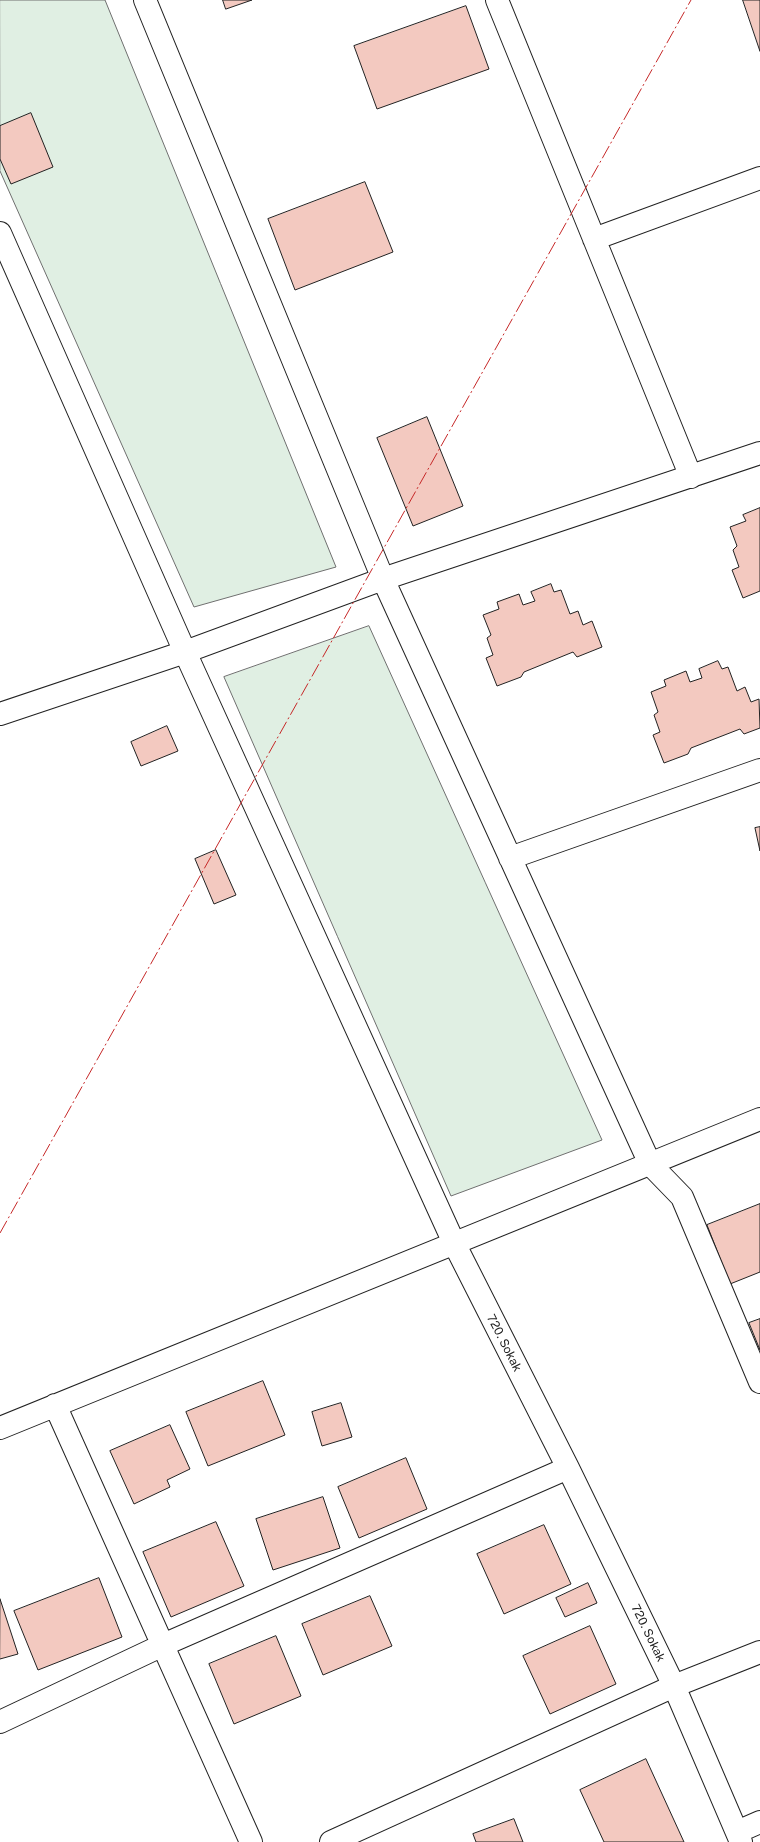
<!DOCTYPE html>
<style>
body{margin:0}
canvas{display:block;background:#fff}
</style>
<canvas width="760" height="1842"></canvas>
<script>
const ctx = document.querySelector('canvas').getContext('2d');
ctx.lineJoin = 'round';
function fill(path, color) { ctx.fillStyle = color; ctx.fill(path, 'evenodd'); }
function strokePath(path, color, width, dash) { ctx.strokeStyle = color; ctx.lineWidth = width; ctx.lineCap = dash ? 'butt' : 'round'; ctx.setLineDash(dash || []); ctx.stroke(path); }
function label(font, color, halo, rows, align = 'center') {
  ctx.font = font + ' "Public Sans",sans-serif'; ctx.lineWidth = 3; ctx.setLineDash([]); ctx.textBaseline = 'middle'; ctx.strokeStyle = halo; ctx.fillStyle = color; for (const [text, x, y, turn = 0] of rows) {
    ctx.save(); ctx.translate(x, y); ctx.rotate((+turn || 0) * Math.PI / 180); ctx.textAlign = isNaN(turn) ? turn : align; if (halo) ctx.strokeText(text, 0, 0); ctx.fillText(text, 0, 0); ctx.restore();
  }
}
const green = new Path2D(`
 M 0,0 L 105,0 L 336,567 L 194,607 L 0,171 Z
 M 369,626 L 602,1140 L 451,1196 L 224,677 Z`);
fill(green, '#e0efe3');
strokePath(green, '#6f6f6f', 1);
const building = new Path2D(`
 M 223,0 L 252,0 L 226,9 Z
 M 743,0 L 760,0 L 760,51 Z
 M 466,6 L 489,69 L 377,109 L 354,46 Z
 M 31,113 L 53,167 L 11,184 L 0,159 L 0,126 Z
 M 365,182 L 393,252 L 295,290 L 268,219 Z
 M 427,417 L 463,506 L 413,526 L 377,438 Z
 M 760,508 L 760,591 L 743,598 L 732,570 L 739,567 L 733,550 L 737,546 L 730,527 L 746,521 L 743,515 Z
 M 551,584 L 554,592 L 561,590 L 570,614 L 578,611 L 583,625 L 592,621 L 602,647 L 577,657 L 573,652 L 524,672 L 521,677 L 497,686 L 486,658 L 493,655 L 487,638 L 491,635 L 483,615 L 499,609 L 497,602 L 519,594 L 523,605 L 535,601 L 531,592 Z
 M 718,661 L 722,669 L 728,667 L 737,691 L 745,687 L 751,702 L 759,699 L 760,728 L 744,734 L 740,729 L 691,748 L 688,754 L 664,763 L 653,735 L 660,732 L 654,715 L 658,712 L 651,692 L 666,686 L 664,680 L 686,671 L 690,682 L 702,678 L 699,669 Z
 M 167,726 L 178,751 L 141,766 L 131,742 Z
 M 760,827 L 760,851 L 755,828 Z
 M 216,850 L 236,895 L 214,904 L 195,859 Z
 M 760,1204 L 760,1272 L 730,1284 L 707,1225 Z
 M 760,1319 L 760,1350 L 749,1323 Z
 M 263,1381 L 285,1435 L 208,1466 L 186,1412 Z
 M 341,1403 L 352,1437 L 322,1446 L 312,1412 Z
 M 170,1425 L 190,1469 L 167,1480 L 170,1487 L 134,1504 L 110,1451 Z
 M 406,1458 L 427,1509 L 359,1538 L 338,1487 Z
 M 323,1497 L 340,1548 L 273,1570 L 256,1519 Z
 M 216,1522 L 244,1586 L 171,1617 L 143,1552 Z
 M 544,1525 L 571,1584 L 504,1614 L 477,1554 Z
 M 99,1578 L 122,1637 L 38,1670 L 14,1611 Z
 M 588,1583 L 597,1603 L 565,1617 L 556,1598 Z
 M 370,1596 L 392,1646 L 323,1675 L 302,1624 Z
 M 0,1599 L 18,1654 L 0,1659 Z
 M 590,1626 L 616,1684 L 550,1714 L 523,1656 Z
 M 276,1636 L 301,1696 L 234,1724 L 209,1664 Z
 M 646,1759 L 684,1842 L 604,1842 L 580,1790 Z
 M 514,1819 L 523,1842 L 476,1842 L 473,1834 Z`);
fill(building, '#f3c9c0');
strokePath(building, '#222', 1);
const minor = new Path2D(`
 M 145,0 L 383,579 L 650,1164 L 682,1197 L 760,1382
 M 497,0 L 691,477
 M 0,233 L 185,652 L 454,1243 L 568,1468 L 674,1686 L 331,1842
 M 594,239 L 760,178
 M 0,714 L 185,652 L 383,579 L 760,453
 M 510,858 L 760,770
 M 55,1405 L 251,1842
 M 0,1428 L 760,1119
 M 0,1722 L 163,1645 L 568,1468
 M 737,1832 L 760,1822
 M 741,1842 L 674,1686 L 760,1652`);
strokePath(minor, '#222', 24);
strokePath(minor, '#fff', 22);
strokePath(new Path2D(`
 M 0,1233 L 691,0`), '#c62828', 1, [14, 3, 2, 3]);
label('12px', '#222', '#fff', [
 ["720. Sokak",504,1343,63],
 ["720. Sokak",648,1633,64]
]);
</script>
